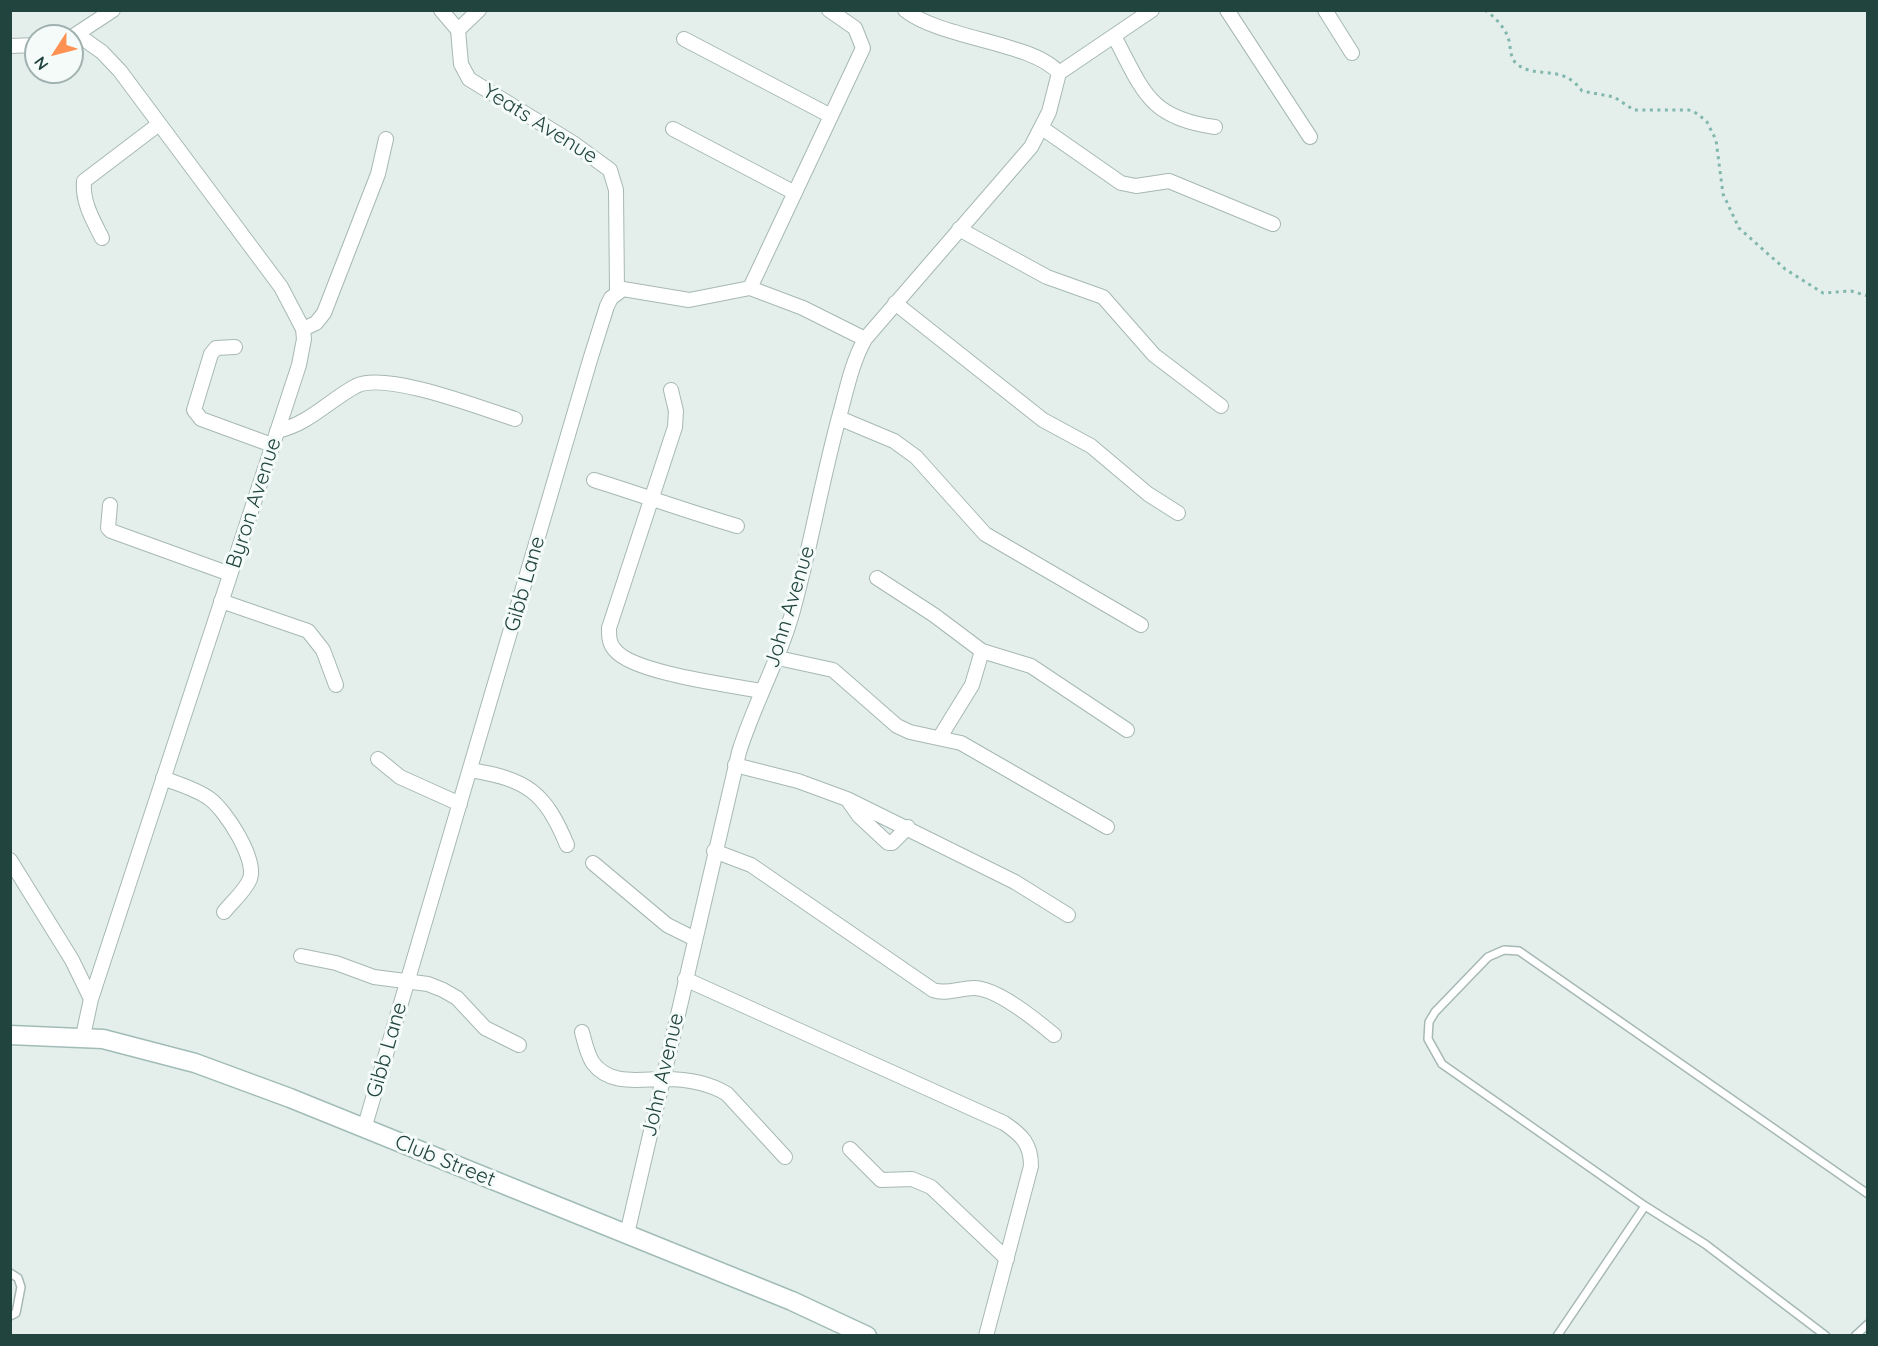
<!DOCTYPE html>
<style>
body{margin:0}
#map{position:relative;width:1878px;height:1346px;overflow:hidden;background:#e4efec;font-family:Quicksand,sans-serif}
canvas{display:block}
.frame{position:absolute;inset:0;border:12px solid #21443f;pointer-events:none}
.north{position:absolute;left:24px;top:24px;width:60px;height:60px;box-sizing:border-box;background:#f5fbf9;border:2px solid #a0b2af;border-radius:50%;rotate:234deg;font-size:16px;font-weight:700;line-height:24px;text-align:center;color:#21443f}
.north::after{content:'';display:block;margin:auto;width:21px;height:27px;background:#ff9252;clip-path:polygon(50% 0,100% 100%,50% 72%,0 100%)}
</style>
<div id="map">
<canvas width="1878" height="1346"></canvas>
<div class="frame"></div>
<div class="north">N</div>
</div>
<script>
const ctx = document.querySelector('canvas').getContext('2d');
ctx.lineJoin = 'round';
function strokePath(path, color, width, dash) { ctx.strokeStyle = color; ctx.lineWidth = width; ctx.lineCap = dash ? 'butt' : 'round'; ctx.setLineDash(dash || []); ctx.stroke(path); }
function label(font, color, halo, rows, align = 'center') {
  ctx.font = font + ' Quicksand,sans-serif'; ctx.lineWidth = 6; ctx.setLineDash([]); ctx.textBaseline = 'middle'; ctx.strokeStyle = halo; ctx.fillStyle = color; for (const [text, x, y, turn = 0] of rows) {
    ctx.save(); ctx.translate(x, y); ctx.rotate((+turn || 0) * Math.PI / 180); ctx.textAlign = isNaN(turn) ? turn : align; if (halo) ctx.strokeText(text, 0, 0); ctx.fillText(text, 0, 0); ctx.restore();
  }
}
const lane = new Path2D(`
 M 10,1273 L 18,1278 L 21,1287 L 16,1313 L 10,1316
 M 1557,1336 L 1645,1206
 M 1826,1336 L 1705,1244 L 1645,1206 L 1442,1064 L 1428,1039 L 1429,1022 L 1435,1012 L 1488,957 L 1504,950 L 1519,951 L 1868,1194
 M 1855,1336 L 1868,1324`);
const street = new Path2D(`
 M 441,10 L 458,30
 M 479,10 L 458,30 L 461,64 L 469,79 L 573,143 L 610,170 L 616,190 L 617,292
 M 905,10 C 941,39 1033,42 1059,73
 M 1227,10 L 1310,137
 M 1325,10 L 1352,53
 M 78,35 L 102,52 L 120,71 L 281,287 L 303,329 L 304,339 L 299,365 L 91,999 L 83,1036
 M 1114,36 C 1143,90 1148,118 1215,127
 M 72,37 L 113,10
 M 684,39 L 831,116
 M 10,46 L 36,45
 M 1059,73 L 1152,10
 M 1042,128 L 1121,183 L 1136,186 L 1169,181 L 1273,224
 M 673,129 L 795,193
 M 959,229 L 1047,277 L 1103,297 L 1154,355 L 1221,406
 M 102,238 C 93,220 82,202 84,181 L 159,124
 M 750,288 L 863,48 L 855,28 L 829,10
 M 895,303 L 1043,420 L 1091,446 L 1148,494 L 1178,513
 M 303,329 L 316,323 L 324,313 L 378,174 L 386,139
 M 235,347 L 216,348 L 211,354 L 194,410 L 201,419 L 272,445
 M 671,390 L 676,411 L 675,427 L 609,628 C 609,636 609,644 615,650 C 633,673 730,685 761,691
 M 839,418 L 894,441 L 916,457 L 985,534 L 1141,625
 M 277,431 C 309,424 328,401 356,386 C 386,371 481,408 515,419
 M 594,480 C 642,495 689,512 737,526
 M 110,505 L 108,528 L 111,531 L 230,574
 M 877,578 L 934,615 L 982,651 L 1031,666 L 1127,730
 M 221,601 L 308,631 L 323,650 L 336,685
 M 778,658 L 833,670 L 897,726 L 910,732 L 961,743 L 1107,827
 M 940,737 L 972,685 L 982,651
 M 378,759 L 400,777 L 460,804
 M 735,765 L 798,781 L 847,799 L 859,816 L 888,843 L 892,843 L 908,827
 M 470,770 C 527,779 545,792 567,845
 M 163,778 C 178,784 197,789 210,799 C 226,811 257,859 250,879 C 245,891 232,902 224,912
 M 847,799 L 1015,882 L 1068,915
 M 714,851 L 751,865 L 933,990 C 946,995 960,988 974,988 C 997,988 1036,1020 1054,1035
 M 10,860 L 72,960 L 91,999
 M 593,863 L 667,925 L 695,939
 M 301,956 L 336,963 L 374,977 L 428,984 L 443,990 L 457,998 L 485,1028 L 519,1045
 M 685,979 L 1004,1123 C 1022,1135 1031,1144 1031,1166 L 986,1336
 M 582,1032 C 585,1043 587,1054 593,1063 C 610,1086 640,1079 664,1079 C 686,1079 708,1082 727,1094 L 785,1157
 M 364,1129 L 590,360 L 607,306 L 611,298 L 623,289 L 689,300 L 750,288 L 803,308 L 865,339
 M 850,1149 L 881,1180 L 912,1179 L 931,1187 L 1007,1259
 M 627,1234 L 739,752 C 755,701 782,655 795,603 C 811,543 822,481 838,421 C 846,393 851,364 865,339 L 1031,147 L 1049,112 L 1059,73`);
const secondary = new Path2D(`
 M 10,1035 L 103,1039 L 195,1063 L 290,1098 L 792,1301 L 867,1336`);
strokePath(lane, '#a6b8b5', 10);
strokePath(street, '#a6b8b5', 16);
strokePath(secondary, '#a1bcb7', 21);
strokePath(new Path2D(`
 M 1485,10 C 1494,16 1503,26 1507,35 C 1512,45 1508,58 1518,65 C 1538,79 1563,64 1582,91 L 1614,97 L 1634,110 L 1689,110 L 1698,114 L 1707,122 L 1716,140 L 1723,194 L 1739,228 L 1785,269 L 1823,293 L 1851,291 L 1868,296`), '#81b7ac', 3, [3, 4.5]);
strokePath(lane, '#fff', 7);
strokePath(street, '#fff', 14);
strokePath(secondary, '#fff', 18);
label('21px', '#21443f', '#f5fbf9', [
 ["Yeats Avenue",540,124,32],
 ["Byron Avenue",254,503,-72],
 ["Gibb Lane",525,584,-74],
 ["John Avenue",790,607,-73],
 ["Gibb Lane",387,1050,-74],
 ["John Avenue",663,1075,-77],
 ["Club Street",445,1161,22]
]);
</script>
